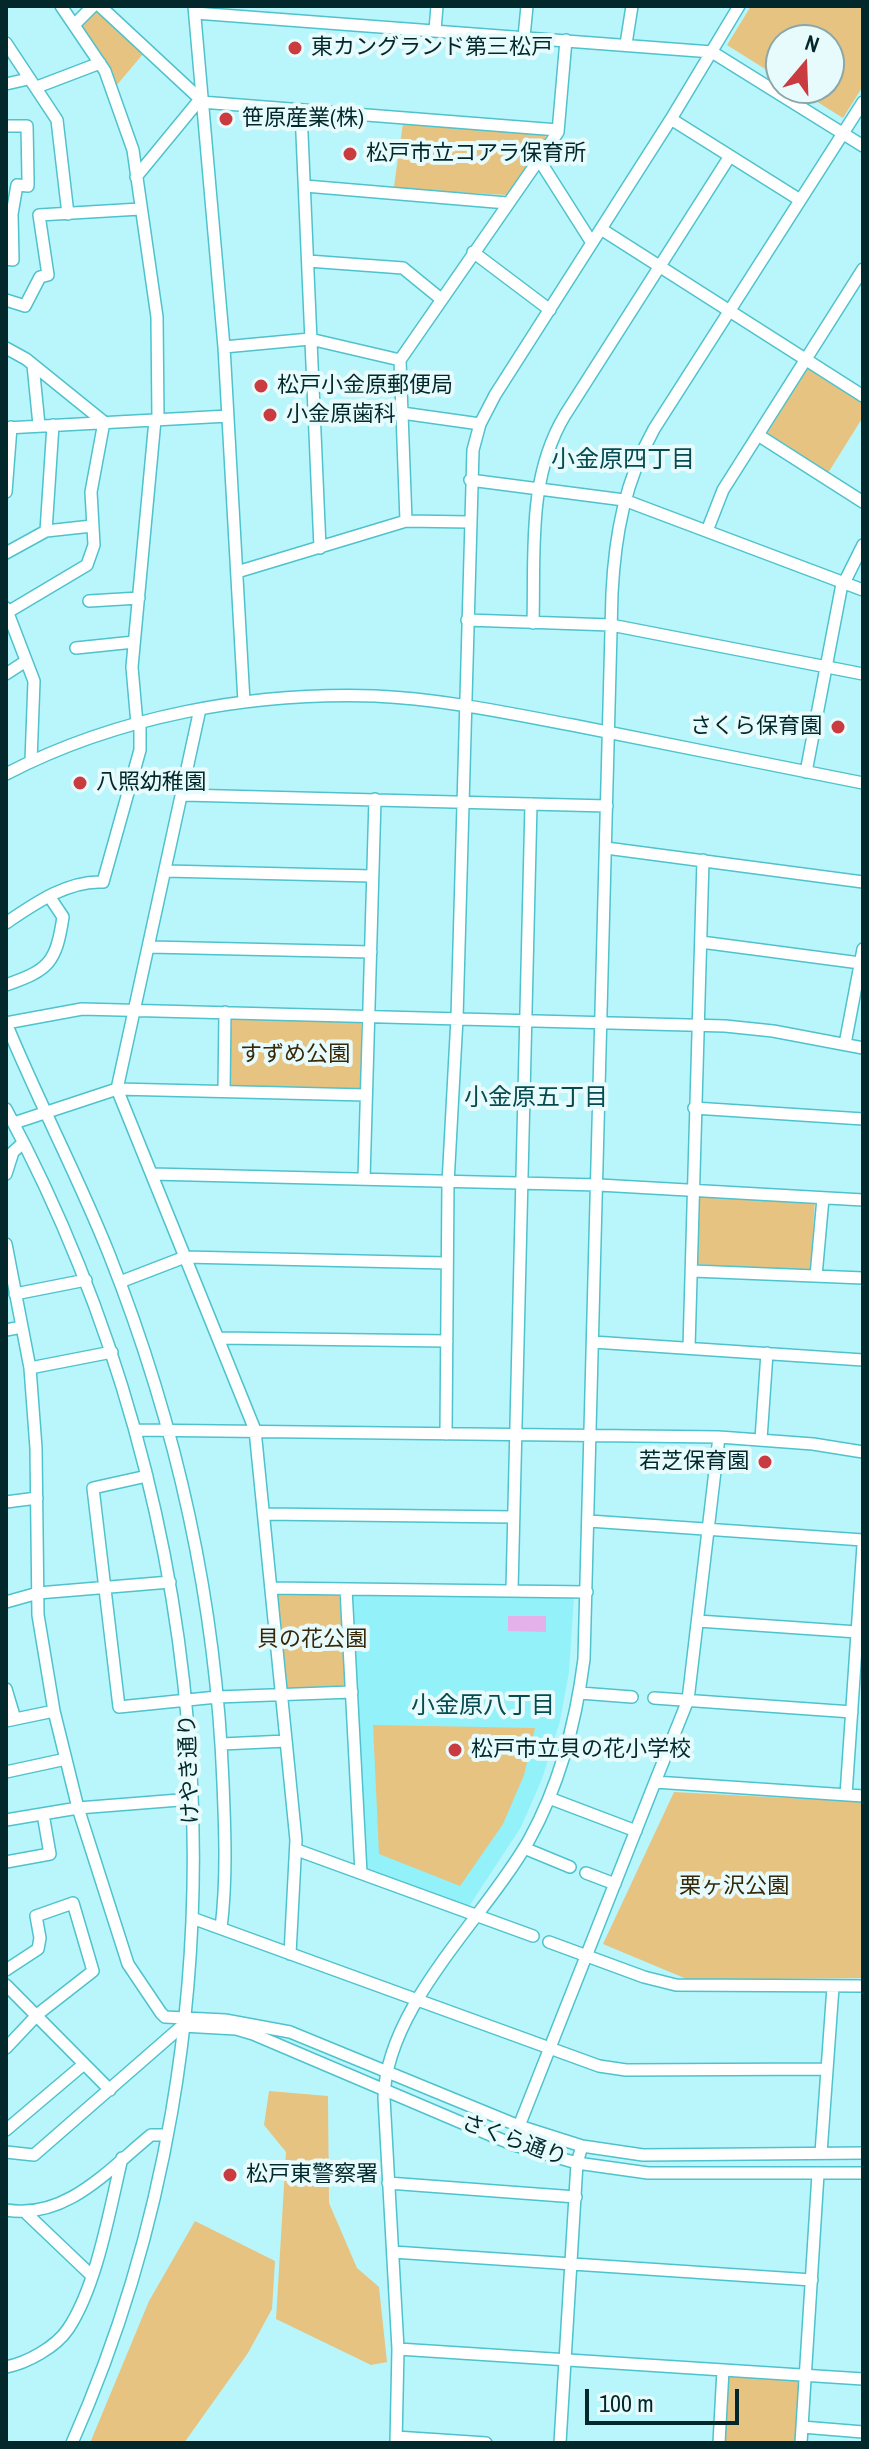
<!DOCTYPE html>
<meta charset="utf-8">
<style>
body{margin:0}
#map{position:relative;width:869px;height:2449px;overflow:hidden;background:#b9f6fc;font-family:"Archivo Narrow",sans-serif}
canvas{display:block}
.frame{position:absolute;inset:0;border:8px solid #02282b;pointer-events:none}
.north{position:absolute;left:765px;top:24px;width:80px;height:80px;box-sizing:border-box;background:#e7fbfc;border:2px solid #8ba7a8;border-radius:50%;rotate:19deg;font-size:22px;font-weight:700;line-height:32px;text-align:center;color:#02282b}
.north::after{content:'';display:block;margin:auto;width:28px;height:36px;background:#ca3b3f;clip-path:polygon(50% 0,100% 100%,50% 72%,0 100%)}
.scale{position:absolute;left:585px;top:2389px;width:154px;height:36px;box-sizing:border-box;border:4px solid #02282b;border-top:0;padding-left:10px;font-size:24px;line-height:28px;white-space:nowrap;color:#02282b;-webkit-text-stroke:6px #e7fbfc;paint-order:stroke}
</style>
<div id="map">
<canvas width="869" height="2449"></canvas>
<div class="frame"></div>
<div class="north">N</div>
<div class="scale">100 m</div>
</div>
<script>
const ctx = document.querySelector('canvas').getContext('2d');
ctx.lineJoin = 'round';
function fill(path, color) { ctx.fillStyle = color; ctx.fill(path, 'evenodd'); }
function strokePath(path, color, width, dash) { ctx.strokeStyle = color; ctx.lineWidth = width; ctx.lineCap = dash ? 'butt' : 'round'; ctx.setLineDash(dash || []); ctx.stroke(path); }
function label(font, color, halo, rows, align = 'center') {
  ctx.font = font + ' "Archivo Narrow","Noto Sans JP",sans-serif'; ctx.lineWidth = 8; ctx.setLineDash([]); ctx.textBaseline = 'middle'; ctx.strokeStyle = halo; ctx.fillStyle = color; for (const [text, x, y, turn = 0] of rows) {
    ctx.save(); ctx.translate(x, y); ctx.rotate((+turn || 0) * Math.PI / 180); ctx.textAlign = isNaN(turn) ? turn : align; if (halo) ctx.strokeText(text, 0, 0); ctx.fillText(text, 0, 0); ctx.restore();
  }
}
fill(new Path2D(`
 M 353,1593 L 574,1596 L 569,1672 L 560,1721 L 542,1779 L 521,1827 L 468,1908 L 365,1868 L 350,1596 Z`), '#93f1fa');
fill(new Path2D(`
 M 751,6 L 863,6 L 863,86 L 843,118 L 795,88 L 829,88 L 829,40 L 781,40 L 781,79 L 727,45 Z
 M 98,10 L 143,54 L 116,86 L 80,27 L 85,13 Z
 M 403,123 L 545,133 L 546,140 L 507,195 L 397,189 L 394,186 Z
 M 807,366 L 863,402 L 863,417 L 828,473 L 766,432 Z
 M 232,1018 L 361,1021 L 362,1087 L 358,1091 L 231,1087 L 227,1084 Z
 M 696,1192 L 815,1197 L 811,1271 L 694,1264 Z
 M 339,1592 L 346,1684 L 344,1687 L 285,1688 L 275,1597 L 280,1593 Z
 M 373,1725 L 535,1728 L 524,1775 L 503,1824 L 460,1886 L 379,1854 Z
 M 674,1792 L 863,1802 L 863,1978 L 689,1980 L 603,1944 Z
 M 269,2091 L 328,2096 L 329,2203 L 357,2268 L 379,2287 L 387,2362 L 371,2365 L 276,2319 L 286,2152 L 264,2125 Z
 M 195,2221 L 275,2261 L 272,2309 L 248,2353 L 184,2443 L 90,2443 L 149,2301 Z
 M 729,2374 L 796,2379 L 800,2382 L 796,2443 L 722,2443 Z`), '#e6c380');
fill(new Path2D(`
 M 508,1616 L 546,1616 L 546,1632 L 508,1631 Z`), '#e5b1ea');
const minor = new Path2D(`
 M 61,6 L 105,71 L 133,150 L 157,317 L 158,419
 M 100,6 L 200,99
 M 194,6 L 224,347 L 244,702
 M 195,13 L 712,52 L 863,146
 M 74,25 L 93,6
 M 435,30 L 437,6
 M 524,37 L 527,6
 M 6,43 L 57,120 L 68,214
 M 626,44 L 632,6
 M 6,84 L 28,79
 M 37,87 L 100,63
 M 201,102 L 558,130
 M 301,111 L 320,548
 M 671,119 L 800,200
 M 6,126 L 27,126 L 28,179 L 28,186 L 17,185 L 12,214 L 13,260 L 6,259
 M 538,158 L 592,243
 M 136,177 L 201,98
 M 305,186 L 507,203
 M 601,229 L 863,396
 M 473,252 L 550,310
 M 308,261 L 403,268 L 441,299
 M 6,300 L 25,306 L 40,277 L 48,275 L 39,215 L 140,209
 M 224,347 L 310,339 L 400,360 L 406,521
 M 6,348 L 26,359 L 104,422 L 91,492 L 94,545 L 87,565 L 8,612
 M 400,360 L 558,132 L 566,40
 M 33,365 L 39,425
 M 402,413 L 480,424
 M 6,428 L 228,416
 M 758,435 L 863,502
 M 470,480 L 624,500 L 863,590
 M 6,492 L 11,427
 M 46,531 L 53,425
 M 707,531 L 723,490 L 863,269
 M 6,553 L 46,531 L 92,526
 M 237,572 L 406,521 L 469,522
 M 843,585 L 863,545
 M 89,601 L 139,598
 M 6,608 L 34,681 L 31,761
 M 467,620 L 611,625 L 863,674
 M 533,623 C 535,552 527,478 565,415 L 730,156
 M 76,648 L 134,642
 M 6,674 L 26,661
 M 200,709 L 117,1089 L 255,1430 L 296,1840 L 290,1954
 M 137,724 L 132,667 L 155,420
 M 806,772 L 842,584
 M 6,774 C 118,716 250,692 375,696 C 442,699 507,713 572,725 C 669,744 766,764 863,783
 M 184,795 L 607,806
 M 606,848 L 863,882
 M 166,871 L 372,876
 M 6,923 C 34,904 68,880 103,882 L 140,750 L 140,723
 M 701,942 L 860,963
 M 150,947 L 371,952
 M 6,985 C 49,970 56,963 63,917 L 49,896
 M 6,1023 C 38,1101 78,1176 109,1254 C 176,1423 216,1602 223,1783 C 225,1831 227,1880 221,1928
 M 6,1023 L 82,1009 L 725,1026 L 773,1031 L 863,1048
 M 845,1044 L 863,949
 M 224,1091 L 225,1012
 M 694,1108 L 863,1119
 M 6,1109 C 223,1513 260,2020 72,2443
 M 14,1123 L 117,1089 L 366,1095
 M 6,1174 L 13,1152 L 23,1143
 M 152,1174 L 599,1185 L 863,1200
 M 364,1179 L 375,799
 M 6,1244 L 30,1368 L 36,1448 L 38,1615 L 54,1711 L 78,1808 L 128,1964 L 161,2013 L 165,2017 L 225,2020 L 290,2032 L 519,2126 L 582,2146 L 643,2155 L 863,2153
 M 693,1271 L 863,1278
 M 816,1276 L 823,1198
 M 120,1282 L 185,1257 L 447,1263
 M 15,1294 L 86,1280
 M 6,1330 L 22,1327
 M 219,1338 L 447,1341
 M 593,1342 L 863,1360
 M 689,1347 L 703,860
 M 30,1368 L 112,1352
 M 136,1430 L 719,1437 L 813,1444 L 863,1452
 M 446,1434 L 448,1183 L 457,1018 L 473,450 L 480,424 L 495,395 L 671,119 L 739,6
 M 761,1439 L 767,1353
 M 147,1476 L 93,1488 L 119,1707 L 217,1697 L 352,1692
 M 6,1502 L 37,1498
 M 264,1514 L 513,1517
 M 589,1521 L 863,1540
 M 271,1588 L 587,1592
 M 346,1589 L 361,1873
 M 512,1590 L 531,804
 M 6,1602 L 38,1593 L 170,1582
 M 698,1621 L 857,1632
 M 6,1689 L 15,1719
 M 580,1693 L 632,1697
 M 654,1698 L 852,1712
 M 6,1721 L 54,1711
 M 222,1744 L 286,1741
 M 6,1772 L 66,1759
 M 655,1782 L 688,1700 L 719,1437
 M 846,1795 L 863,1545
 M 549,1798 L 636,1831
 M 6,1820 L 78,1808 L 192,1799
 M 524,1848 L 570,1867
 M 297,1850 L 533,1936
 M 6,1862 L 50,1854 L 43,1814
 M 586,1873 L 615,1884
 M 192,1918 L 599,2066 L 626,2070 L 827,2069
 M 549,1942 L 644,1977 L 676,1985 L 863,1986
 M 6,1970 L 38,1949 L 40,1938 L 36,1916 L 73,1903 L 93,1971 L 38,2014 L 6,2048
 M 6,1985 L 110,2090
 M 519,2126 L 655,1782 L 863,1796
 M 6,2130 L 84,2064
 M 6,2152 L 34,2155 L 182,2026 L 236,2029 L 253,2034 L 514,2145 L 577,2163 L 648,2173 L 863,2173
 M 821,2153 L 833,1987
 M 388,2183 L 576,2197
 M 6,2210 C 66,2220 108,2170 151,2135 L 167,2135
 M 27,2214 L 91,2275
 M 393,2252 L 812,2280
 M 398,2349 L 863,2379
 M 6,2367 C 27,2363 56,2347 68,2329 C 97,2286 110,2208 122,2158
 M 802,2427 L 863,2432
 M 396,2437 L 486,2443
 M 396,2443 L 398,2349 L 384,2098 C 386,2006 485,1918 529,1840 C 560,1784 576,1722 584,1659 L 612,593 C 615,534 625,481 654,429 L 863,102
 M 560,2443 L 577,2163 L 582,2146
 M 719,2443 L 723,2370
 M 801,2443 L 818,2174`);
strokePath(minor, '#4fc2cc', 14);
strokePath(minor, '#fff', 11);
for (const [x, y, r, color] of [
 [295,48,8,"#ca3b3f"],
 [226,119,8,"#ca3b3f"],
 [350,154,8,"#ca3b3f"],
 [261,386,8,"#ca3b3f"],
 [270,415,8,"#ca3b3f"],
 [838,727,8,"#ca3b3f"],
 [80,783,8,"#ca3b3f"],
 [765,1462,8,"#ca3b3f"],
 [455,1750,8,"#ca3b3f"],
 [230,2175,8,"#ca3b3f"]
]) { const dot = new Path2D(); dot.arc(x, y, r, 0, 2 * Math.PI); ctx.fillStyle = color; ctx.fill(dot); strokePath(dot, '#e7fbfc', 3); }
label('22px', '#02282b', '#e7fbfc', [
 ["東カングランド第三松戸",311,48],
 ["笹原産業(株)",242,119],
 ["松戸市立コアラ保育所",366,154],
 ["松戸小金原郵便局",277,386],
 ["小金原歯科",286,415],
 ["さくら保育園",822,727,"right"],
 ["八照幼稚園",96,783],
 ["若芝保育園",749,1462,"right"],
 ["松戸市立貝の花小学校",471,1750],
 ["松戸東警察署",246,2175]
], 'left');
label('22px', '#362809', '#e7fbfc', [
 ["すずめ公園",295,1055],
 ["貝の花公園",312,1640],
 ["栗ヶ沢公園",734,1887]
]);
label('22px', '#02282b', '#e7fbfc', [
 ["けやき通り",190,1769,-92],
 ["さくら通り",514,2141,20]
]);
label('24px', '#064b50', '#e7fbfc', [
 ["小金原四丁目",623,461],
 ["小金原五丁目",536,1099],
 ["小金原八丁目",483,1707]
]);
</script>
